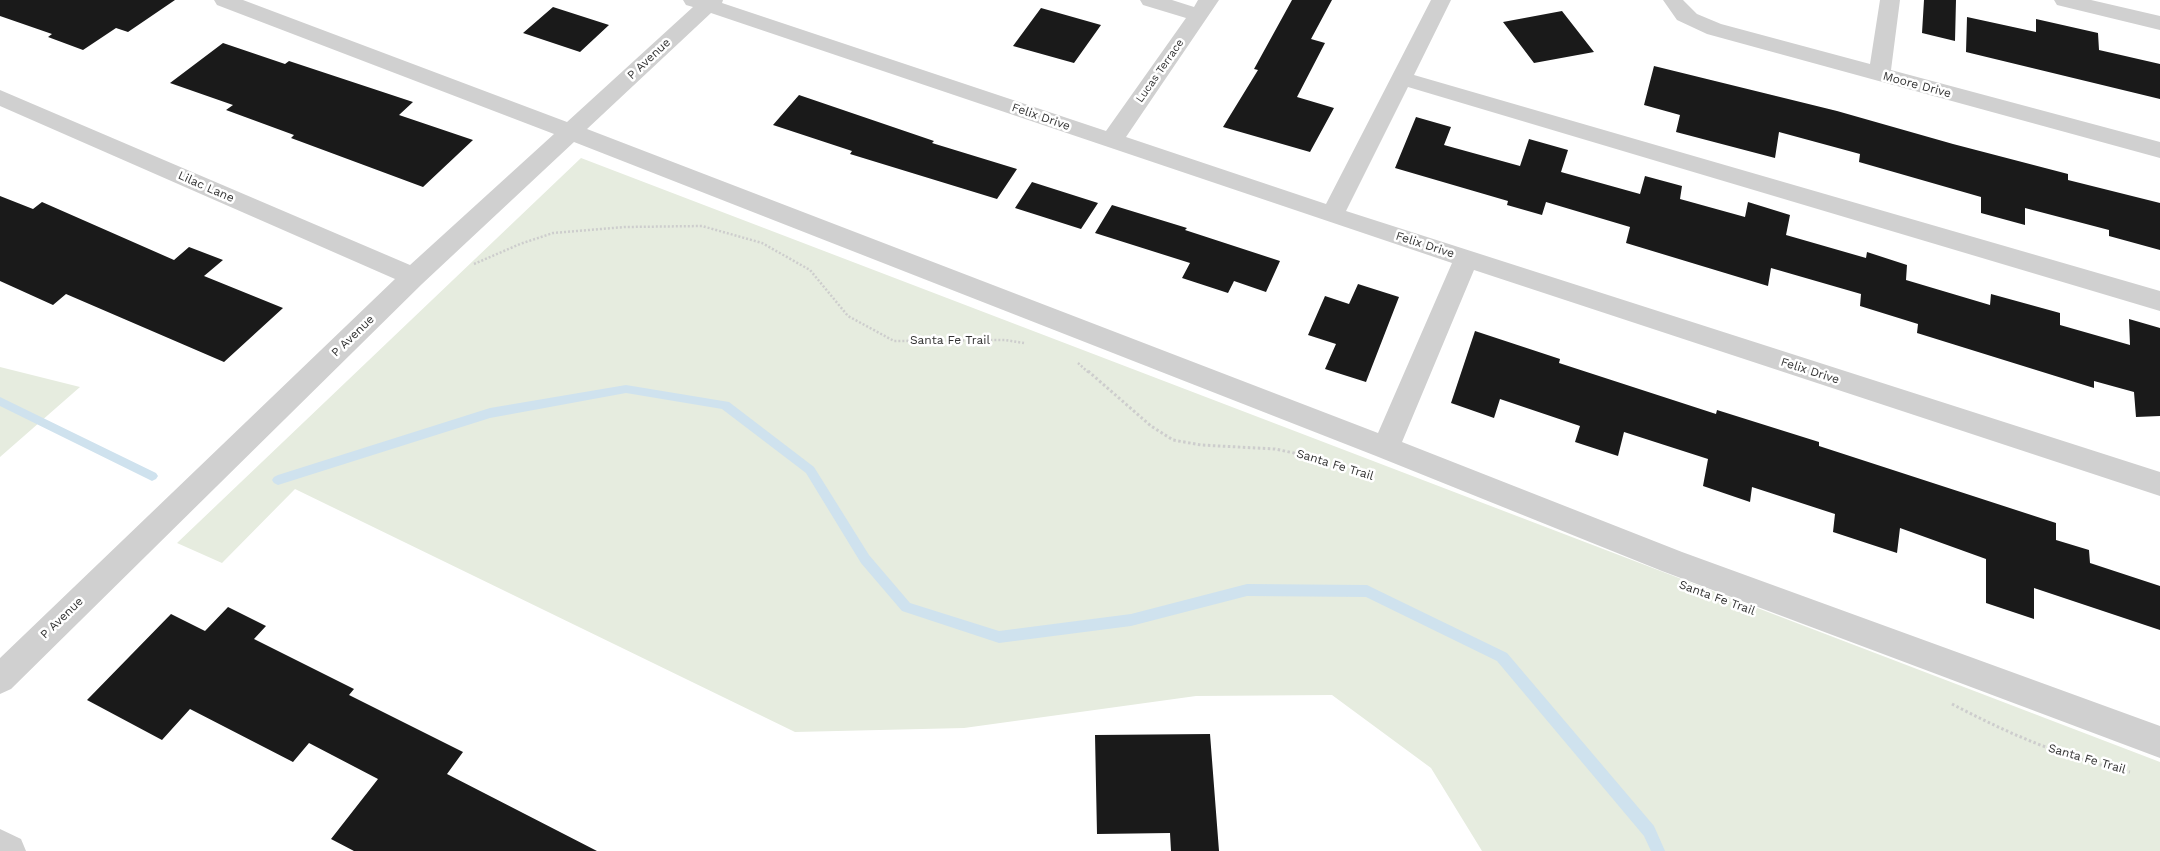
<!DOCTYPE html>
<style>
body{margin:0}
canvas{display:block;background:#fff}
</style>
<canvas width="2160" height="851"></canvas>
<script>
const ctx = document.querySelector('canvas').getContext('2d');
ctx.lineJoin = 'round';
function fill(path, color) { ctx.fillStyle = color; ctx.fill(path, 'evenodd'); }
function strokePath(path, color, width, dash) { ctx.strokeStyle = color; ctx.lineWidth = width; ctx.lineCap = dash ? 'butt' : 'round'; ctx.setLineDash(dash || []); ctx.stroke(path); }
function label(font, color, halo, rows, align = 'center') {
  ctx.font = font + ' "Work Sans",sans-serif'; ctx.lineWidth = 5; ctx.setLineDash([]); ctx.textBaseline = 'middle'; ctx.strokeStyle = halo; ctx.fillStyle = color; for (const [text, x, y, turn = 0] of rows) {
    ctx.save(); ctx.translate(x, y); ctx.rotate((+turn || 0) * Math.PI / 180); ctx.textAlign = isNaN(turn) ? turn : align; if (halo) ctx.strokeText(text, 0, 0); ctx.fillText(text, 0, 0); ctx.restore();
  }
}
fill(new Path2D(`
 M 581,158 L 2160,762 L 2160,851 L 1482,851 L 1431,768 L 1332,695 L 1196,696 L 964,728 L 795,732 L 295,489 L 222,563 L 177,543 Z
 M 0,367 L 80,387 L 0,457 Z`), '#e6ecdf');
fill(new Path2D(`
 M 626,385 L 729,402 L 814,467 L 869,555 L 910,603 L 999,631 L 1131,614 L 1247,584 L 1367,585 L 1371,587 L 1507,653 L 1654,826 L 1665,851 L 1651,851 L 1644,836 L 1497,661 L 1366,597 L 1247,596 L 1131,626 L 999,643 L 902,611 L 861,563 L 806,473 L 722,409 L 626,393 L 490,418 L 278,485 L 274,483 L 272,480 L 274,477 L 278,475 L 490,408 Z
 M 0,397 L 156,473 L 158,476 L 156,479 L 152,481 L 148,479 L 0,406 Z`), '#cfe2ee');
fill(new Path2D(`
 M 0,0 L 175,0 L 128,32 L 116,28 L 83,50 L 48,37 L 52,34 L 0,16 Z
 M 1292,0 L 1332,0 L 1311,39 L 1325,43 L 1297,97 L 1334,108 L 1310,152 L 1223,127 L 1258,70 L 1254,69 Z
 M 1924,0 L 1956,0 L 1955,41 L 1922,33 Z
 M 553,7 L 609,25 L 580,52 L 523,33 Z
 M 1041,8 L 1101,25 L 1074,63 L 1013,46 Z
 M 1562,11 L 1594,52 L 1534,63 L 1503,22 Z
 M 1967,17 L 2036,32 L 2036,19 L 2098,33 L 2099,50 L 2160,64 L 2160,99 L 1966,52 Z
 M 223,43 L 285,64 L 289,61 L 413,102 L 399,115 L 473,140 L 423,187 L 291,138 L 294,135 L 226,110 L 233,105 L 170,83 Z
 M 1654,66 L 1837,111 L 1953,144 L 2068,174 L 2068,180 L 2160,203 L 2160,250 L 2109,236 L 2109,230 L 2025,208 L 2025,225 L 1981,213 L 1981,197 L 1859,162 L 1860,154 L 1779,132 L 1775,158 L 1676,132 L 1680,115 L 1644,105 Z
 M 799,95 L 934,141 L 932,143 L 1017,169 L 997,199 L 850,154 L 852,151 L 773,125 Z
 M 1416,117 L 1451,127 L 1444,145 L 1520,166 L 1529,139 L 1568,150 L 1561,172 L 1640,194 L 1645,176 L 1682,186 L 1680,199 L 1745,217 L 1748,202 L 1790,215 L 1786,235 L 1866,258 L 1867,252 L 1907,265 L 1906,280 L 1990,305 L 1991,294 L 2060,313 L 2060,325 L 2130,345 L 2129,319 L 2160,328 L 2160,416 L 2136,417 L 2134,392 L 2094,381 L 2094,388 L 1917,333 L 1918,324 L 1860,306 L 1861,294 L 1771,268 L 1768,286 L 1626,243 L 1630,227 L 1546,202 L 1542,215 L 1507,205 L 1508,201 L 1395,168 Z
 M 1032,182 L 1098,203 L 1081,229 L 1015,208 Z
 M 0,196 L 33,209 L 42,202 L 174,260 L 189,247 L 223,260 L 204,276 L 283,308 L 224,362 L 66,294 L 53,305 L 0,281 Z
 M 1112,205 L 1187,228 L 1185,230 L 1280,261 L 1266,292 L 1234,281 L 1228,293 L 1182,278 L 1190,263 L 1095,233 Z
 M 1358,284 L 1399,297 L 1366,382 L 1325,369 L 1336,344 L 1308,335 L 1325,296 L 1349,304 Z
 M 1475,331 L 1560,359 L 1559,363 L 1716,414 L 1717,410 L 1819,442 L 1819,446 L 2056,523 L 2056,540 L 2089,550 L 2090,563 L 2160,586 L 2160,630 L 2034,588 L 2034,619 L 1986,603 L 1986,559 L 1900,528 L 1897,553 L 1833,532 L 1835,514 L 1752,487 L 1750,502 L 1703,486 L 1708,459 L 1624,432 L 1618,456 L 1575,442 L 1580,426 L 1500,399 L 1494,418 L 1451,403 Z
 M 228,607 L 266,626 L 254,639 L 354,689 L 349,695 L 463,752 L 447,774 L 597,851 L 354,851 L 331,839 L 378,779 L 309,743 L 293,762 L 190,709 L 162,740 L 87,700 L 171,614 L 205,631 Z
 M 1210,734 L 1219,851 L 1171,851 L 1170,833 L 1097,834 L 1095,735 Z`), '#1a1a1a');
strokePath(new Path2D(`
 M 474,264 L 520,244 L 553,233 L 625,227 L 702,226 L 762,243 L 810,270 L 848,316 L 894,341 L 1005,340 L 1024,343
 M 1078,363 L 1089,373`), '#cdcdcd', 2.5, [2, 2]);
strokePath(new Path2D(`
 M 1088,371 L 1151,426 L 1173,440 L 1201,445 L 1275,449 L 1313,457
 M 1952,704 C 2009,734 2067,759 2130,772`), '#cdcdcd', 3, [2.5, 2.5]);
fill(new Path2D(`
 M 214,0 L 243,0 L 567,122 L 693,7 L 686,5 L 683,0 L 723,0 L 722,3 L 1106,131 L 1186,18 L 1143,5 L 1140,0 L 1172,0 L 1194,7 L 1198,0 L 1219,0 L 1126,137 L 1326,204 L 1431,0 L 1451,0 L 1414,75 L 2160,291 L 2160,311 L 1408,87 L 1346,211 L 2160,472 L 2160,496 L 1474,270 L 1402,442 L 1682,552 L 2160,726 L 2160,758 L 1662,571 L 1376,456 L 574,142 L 422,284 L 11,689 L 0,694 L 0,658 L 395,279 L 0,106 L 0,90 L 410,265 L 554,134 L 217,5 ZM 711,13 L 1452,263 L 1378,433 L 587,129 Z
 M 1663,0 L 1683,0 L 1697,14 L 1721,24 L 1870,64 L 1880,0 L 1900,0 L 1891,70 L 2160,142 L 2160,158 L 1707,34 L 1677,20 Z
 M 2054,0 L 2091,0 L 2160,16 L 2160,30 L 2057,5 Z
 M 0,829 L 21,839 L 26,851 L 0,851 Z`), '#d0d0d0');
label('11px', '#333', '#fff', [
 ["Lucas Terrace",1160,71,-55]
]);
label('12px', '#333', '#fff', [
 ["P Avenue",649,59,-43],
 ["Moore Drive",1917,85,15],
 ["Felix Drive",1041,117,19],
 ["Lilac Lane",206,187,24],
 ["Felix Drive",1425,245,18],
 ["P Avenue",353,336,-44],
 ["Santa Fe Trail",950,340],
 ["Felix Drive",1810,371,18],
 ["Santa Fe Trail",1335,465,17],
 ["Santa Fe Trail",1717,598,20],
 ["P Avenue",62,618,-44],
 ["Santa Fe Trail",2087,759,16]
]);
</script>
